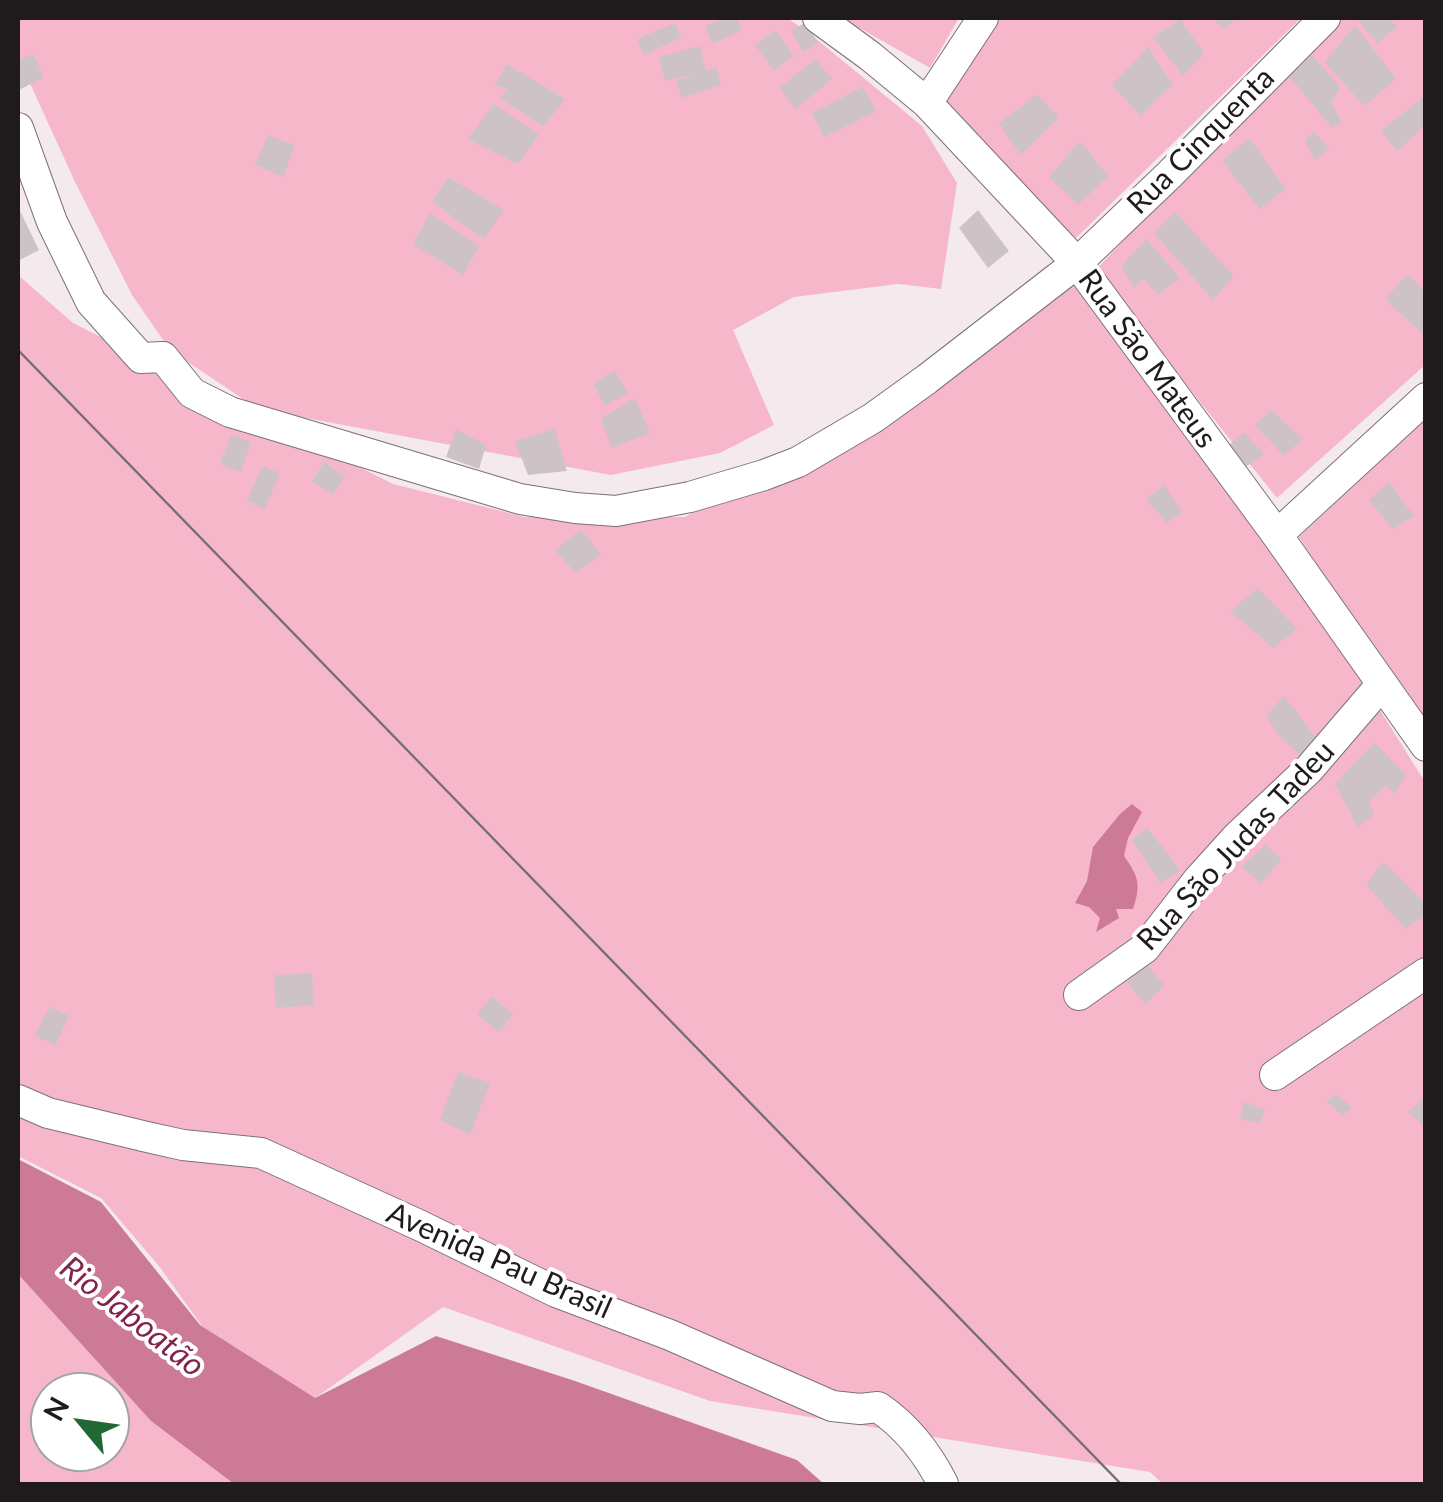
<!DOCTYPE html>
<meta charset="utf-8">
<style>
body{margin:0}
#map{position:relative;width:1443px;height:1502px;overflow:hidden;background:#f4e9ec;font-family:Lato,sans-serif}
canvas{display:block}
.frame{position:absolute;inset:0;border:20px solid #1f1b1c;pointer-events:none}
.north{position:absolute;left:30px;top:1372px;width:100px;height:100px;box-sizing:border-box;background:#fff;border:2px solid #a5a4a4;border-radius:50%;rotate:299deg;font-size:28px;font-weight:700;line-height:40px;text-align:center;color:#1f1b1c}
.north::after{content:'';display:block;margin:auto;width:35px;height:45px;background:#216834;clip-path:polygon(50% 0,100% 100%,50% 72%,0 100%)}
</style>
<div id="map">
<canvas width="1443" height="1502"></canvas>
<div class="frame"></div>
<div class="north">N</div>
</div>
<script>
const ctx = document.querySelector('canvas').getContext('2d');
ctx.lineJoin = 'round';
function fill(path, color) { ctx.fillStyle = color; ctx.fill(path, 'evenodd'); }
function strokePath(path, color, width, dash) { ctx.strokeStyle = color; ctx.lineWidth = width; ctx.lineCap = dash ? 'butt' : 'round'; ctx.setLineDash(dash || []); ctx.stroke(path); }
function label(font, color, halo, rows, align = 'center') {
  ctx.font = font + ' Lato,sans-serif'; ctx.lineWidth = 8; ctx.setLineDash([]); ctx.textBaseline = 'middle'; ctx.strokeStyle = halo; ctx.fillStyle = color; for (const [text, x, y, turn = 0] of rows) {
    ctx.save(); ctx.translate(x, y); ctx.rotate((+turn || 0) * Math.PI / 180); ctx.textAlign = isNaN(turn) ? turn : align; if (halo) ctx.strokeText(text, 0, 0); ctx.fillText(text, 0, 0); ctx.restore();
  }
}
fill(new Path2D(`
 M 18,18 L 787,18 L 809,33 L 922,126 L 957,183 L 941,289 L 898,284 L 794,297 L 733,330 L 774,425 L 720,453 L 611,475 L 258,409 L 170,350 L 132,295 L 75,182 L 18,57 Z
 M 842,18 L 959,18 L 930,68 Z
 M 989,18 L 1301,18 L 1076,238 L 951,121 L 936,102 Z
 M 1329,18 L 1425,18 L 1425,365 L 1277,498 L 1095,271 Z
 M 1077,263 L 1232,474 L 1425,782 L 1425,1484 L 1163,1484 L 1150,1472 L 710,1401 L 443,1307 L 311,1401 L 202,1326 L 159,1266 L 101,1198 L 18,1156 L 18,275 L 73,323 L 393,484 L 525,517 L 685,517 L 896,402 Z
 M 1425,420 L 1425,731 L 1299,537 Z
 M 18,1274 L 151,1421 L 234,1484 L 18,1484 ZM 50,1392 L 110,1392 L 110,1452 L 50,1452 Z`), '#f7b7cb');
fill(new Path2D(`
 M 1132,804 L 1142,812 L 1128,838 L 1124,856 C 1139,877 1141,885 1133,909 L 1116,909 L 1119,918 L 1096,932 L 1100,918 L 1089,907 L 1075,903 L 1087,881 L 1093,847 L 1120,814 Z
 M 18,1159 L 101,1202 L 200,1325 L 315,1398 L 436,1336 L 575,1381 L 797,1460 L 824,1484 L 234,1484 L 151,1421 L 18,1274 Z`), '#cc7a95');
fill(new Path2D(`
 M 724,18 L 736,18 L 742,30 L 713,44 L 705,26 Z
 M 1213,18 L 1237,18 L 1224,30 Z
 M 1356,18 L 1389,18 L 1397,27 L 1377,43 Z
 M 1180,19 L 1204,53 L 1183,76 L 1153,37 Z
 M 806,22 L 818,43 L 803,52 L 791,31 Z
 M 675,23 L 681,38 L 643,55 L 637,39 Z
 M 1355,25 L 1396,79 L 1364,106 L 1325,62 Z
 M 775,30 L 794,56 L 774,71 L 755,45 Z
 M 700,46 L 706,71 L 716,67 L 721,85 L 682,98 L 676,81 L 698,73 L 665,81 L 659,57 Z
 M 1148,47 L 1173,84 L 1141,116 L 1112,85 Z
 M 33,54 L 44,77 L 19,90 L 18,61 Z
 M 1312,55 L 1340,87 L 1331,103 L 1342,122 L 1332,128 L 1289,76 Z
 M 815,59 L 832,79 L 796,109 L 780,88 Z
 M 507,64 L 565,99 L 543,127 L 500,98 L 507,89 L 495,85 Z
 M 863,87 L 876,111 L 824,137 L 812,113 Z
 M 1037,94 L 1059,117 L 1021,155 L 999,124 Z
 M 1422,98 L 1426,104 L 1426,125 L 1397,151 L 1381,131 Z
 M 494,104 L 539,135 L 518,164 L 468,139 Z
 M 1314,132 L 1330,148 L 1315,160 L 1305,141 Z
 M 268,135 L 295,146 L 283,177 L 255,165 Z
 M 1249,138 L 1286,189 L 1260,209 L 1222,161 Z
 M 1080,141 L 1108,176 L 1078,205 L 1049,177 Z
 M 448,177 L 504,210 L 484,239 L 432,202 Z
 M 18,207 L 39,250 L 18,261 Z
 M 978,210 L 1009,251 L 988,268 L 959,228 Z
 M 1175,212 L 1234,276 L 1213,300 L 1154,233 Z
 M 430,213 L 479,246 L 463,275 L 413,244 Z
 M 1147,239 L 1180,278 L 1158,295 L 1144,279 L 1134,287 L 1122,267 L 1128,258 Z
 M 1408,274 L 1426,293 L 1426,337 L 1385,299 Z
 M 615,371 L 628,393 L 605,406 L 593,383 Z
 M 635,398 L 650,433 L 612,448 L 601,419 Z
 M 1272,410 L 1303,440 L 1283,455 L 1255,425 Z
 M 456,429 L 486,445 L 479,469 L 446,457 Z
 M 555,429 L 567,471 L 528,475 L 515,441 Z
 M 1244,432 L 1264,454 L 1244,468 L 1228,446 Z
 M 231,435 L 251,442 L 241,472 L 220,464 Z
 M 324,462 L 345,476 L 333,495 L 312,481 Z
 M 262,466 L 280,473 L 265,509 L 247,501 Z
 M 1389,482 L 1414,516 L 1393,529 L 1369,500 Z
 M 1164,485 L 1182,513 L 1167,523 L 1146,499 Z
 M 581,529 L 601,555 L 576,573 L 555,550 Z
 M 1258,588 L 1297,629 L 1273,648 L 1230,611 Z
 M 1284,696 L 1324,748 L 1308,762 L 1282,739 L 1266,716 Z
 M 1375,743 L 1406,775 L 1394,794 L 1386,785 L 1369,802 L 1374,815 L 1358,827 L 1335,784 Z
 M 1147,827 L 1180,870 L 1160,883 L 1132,840 Z
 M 1265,845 L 1282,859 L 1261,883 L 1241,867 Z
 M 1383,862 L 1426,904 L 1426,915 L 1406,929 L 1366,885 Z
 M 1146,963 L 1164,985 L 1146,1005 L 1127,982 Z
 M 312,973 L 314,1005 L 276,1008 L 274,975 Z
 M 492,996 L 513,1015 L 498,1032 L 477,1014 Z
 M 49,1007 L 69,1016 L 55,1045 L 35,1036 Z
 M 458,1072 L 490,1083 L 470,1135 L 440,1120 Z
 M 1337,1094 L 1352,1108 L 1342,1115 L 1326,1101 Z
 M 1426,1097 L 1426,1129 L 1408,1112 Z
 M 1244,1102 L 1265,1109 L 1260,1123 L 1240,1119 Z`), '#cdc3c6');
const street = new Path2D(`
 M 818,18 L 870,56 L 927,103 L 1077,263 L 1277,535 L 1426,746
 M 927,103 L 983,18
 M 18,128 L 52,222 L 91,302 L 141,358 L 163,357 L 192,393 L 230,412 L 520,499 L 575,508 L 616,511 L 690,497 L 764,475 L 798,462 L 873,418 L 927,379 L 1077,263 L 1169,175 L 1325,18
 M 1277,535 L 1426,398
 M 1079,995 L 1145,948 L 1198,880 L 1236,838 L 1309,769 L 1382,684
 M 1275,1075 L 1426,973
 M 18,1100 L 48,1113 L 147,1137 L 183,1145 L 261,1153 L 421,1226 L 556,1292 L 670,1335 L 832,1406 L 860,1409 L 878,1407 C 906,1426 928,1454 943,1484`);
strokePath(street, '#7b7275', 32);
strokePath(street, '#fff', 30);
strokePath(new Path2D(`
 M 18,350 L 1121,1484`), '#766f71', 2.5);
label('30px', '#1f1b1c', '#fff', [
 ["Rua Cinquenta",1201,141,-45],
 ["Rua São Mateus",1147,359,54],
 ["Rua São Judas Tadeu",1236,846,-47],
 ["Avenida Pau Brasil",499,1261,24]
]);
label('italic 32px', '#84234c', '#fff', [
 ["Rio Jaboatão",132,1317,38]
]);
</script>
